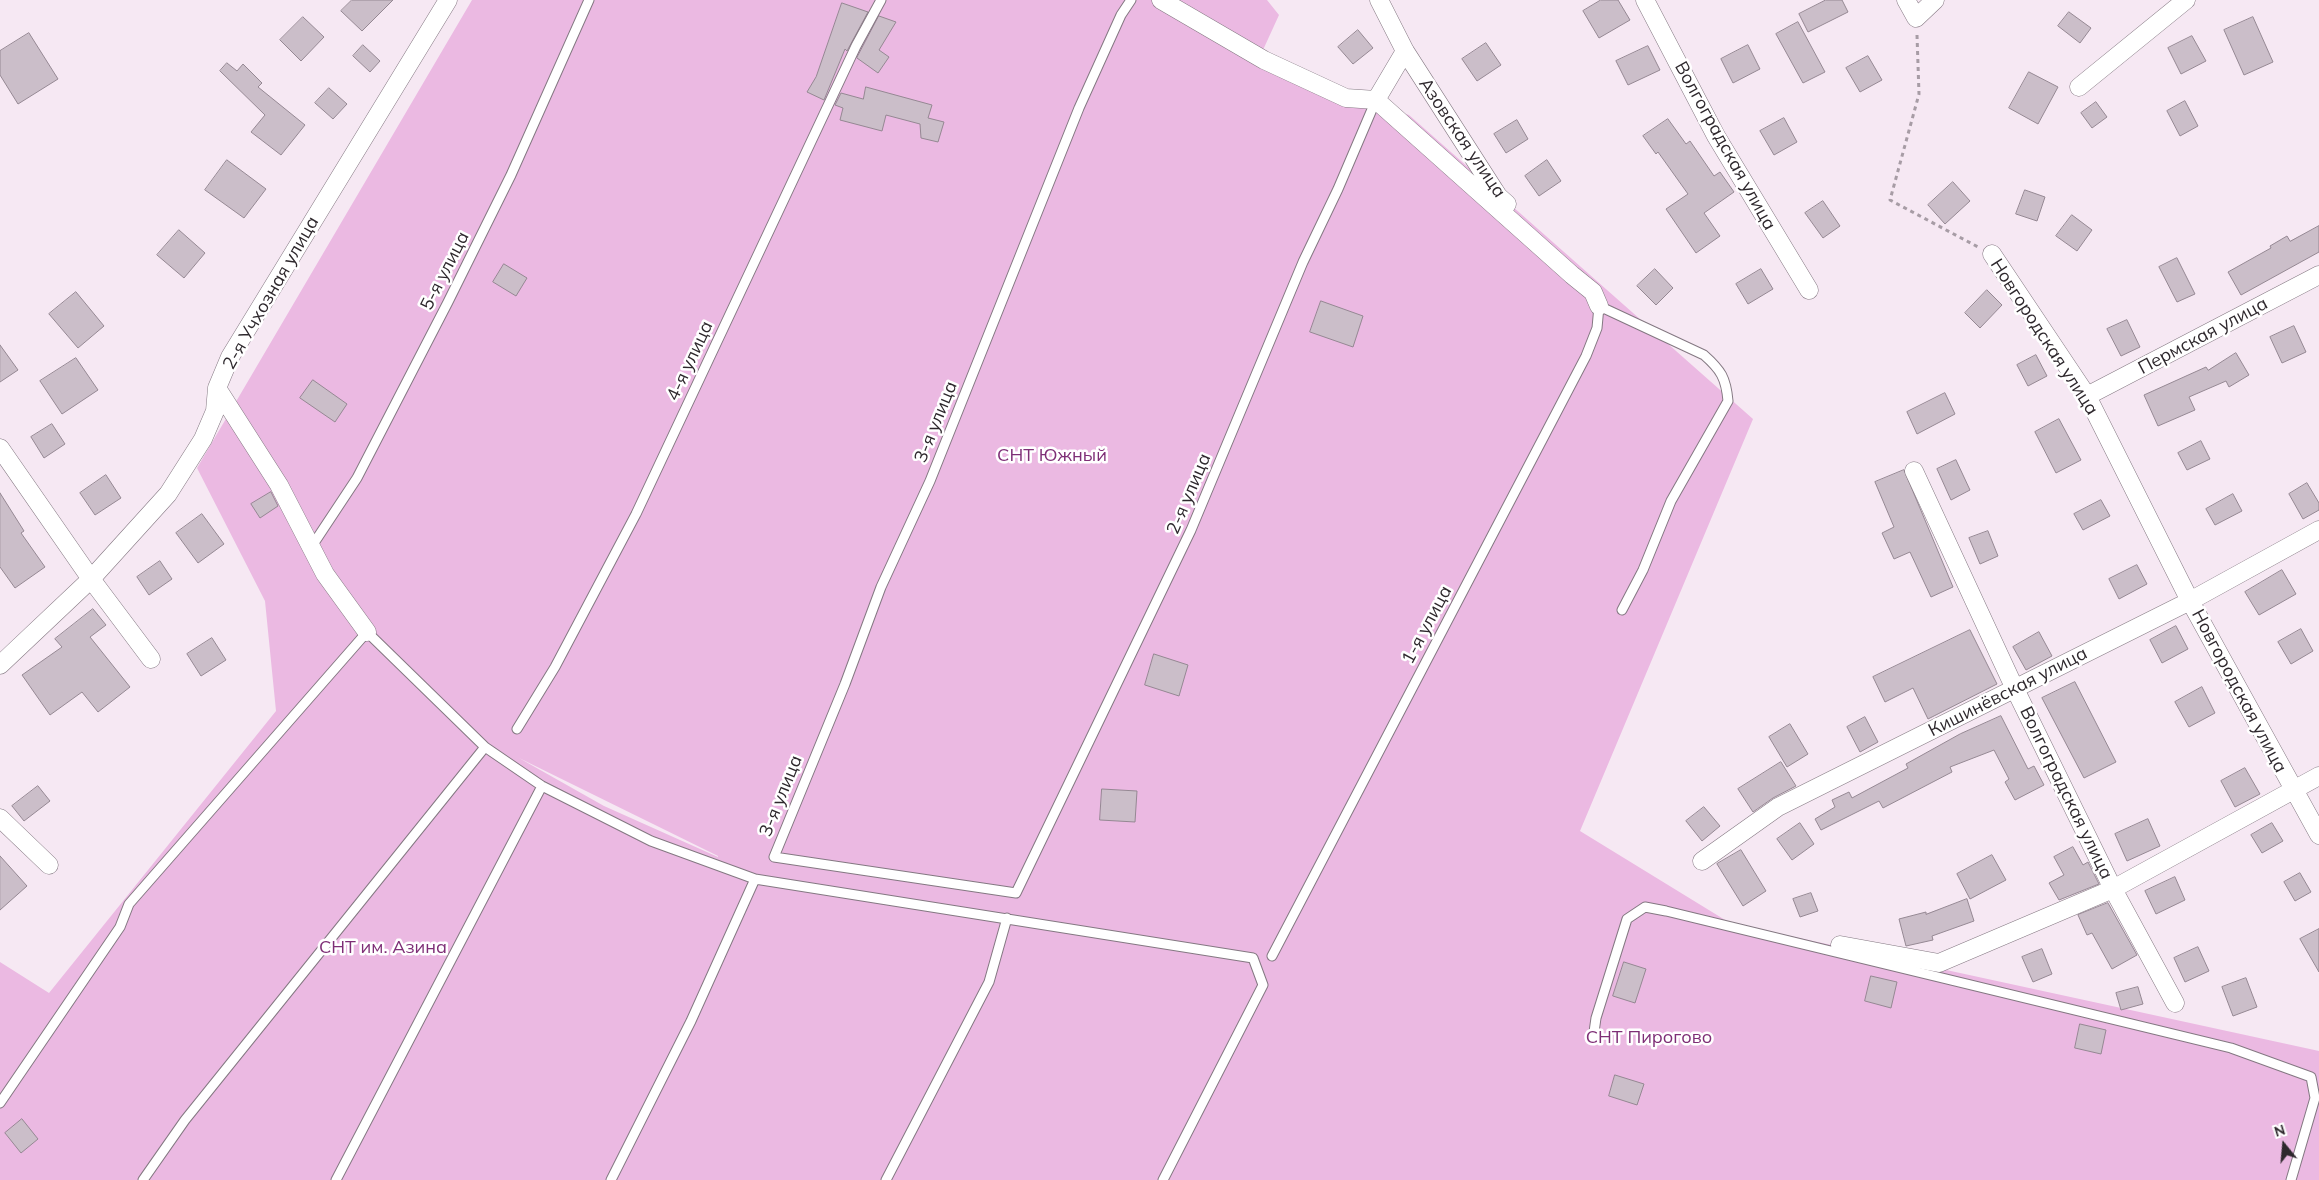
<!DOCTYPE html>
<meta charset="utf-8">
<style>
body{margin:0}
#map{position:relative;width:2319px;height:1180px;overflow:hidden;background:#f6e8f3;font-family:Mulish,sans-serif}
canvas{display:block}
.north{position:absolute;left:2259px;top:1120px;width:50px;height:50px;-webkit-text-stroke:4px #fff;paint-order:stroke;rotate:343deg;font-size:14px;font-weight:700;line-height:20px;text-align:center;color:#2e282d}
.north::after{content:'';display:block;margin:auto;width:18px;height:22px;background:#2e282d;clip-path:polygon(50% 0,100% 100%,50% 72%,0 100%)}
</style>
<div id="map">
<canvas width="2319" height="1180"></canvas>
<div class="north">N</div>
</div>
<script>
const ctx = document.querySelector('canvas').getContext('2d');
ctx.lineJoin = 'round';
function fill(path, color) { ctx.fillStyle = color; ctx.fill(path, 'evenodd'); }
function strokePath(path, color, width, dash) { ctx.strokeStyle = color; ctx.lineWidth = width; ctx.lineCap = dash ? 'butt' : 'round'; ctx.setLineDash(dash || []); ctx.stroke(path); }
function label(font, color, halo, rows, align = 'center') {
  ctx.font = font + ' Mulish,sans-serif'; ctx.lineWidth = 5; ctx.setLineDash([]); ctx.textBaseline = 'middle'; ctx.strokeStyle = halo; ctx.fillStyle = color; for (const [text, x, y, turn = 0] of rows) {
    ctx.save(); ctx.translate(x, y); ctx.rotate((+turn || 0) * Math.PI / 180); ctx.textAlign = isNaN(turn) ? turn : align; if (halo) ctx.strokeText(text, 0, 0); ctx.fillText(text, 0, 0); ctx.restore();
  }
}
fill(new Path2D(`
 M 472,0 L 1267,0 L 1279,15 L 1263,50 L 1328,89 L 1409,115 L 1753,419 L 1580,831 L 1730,923 L 2319,1051 L 2319,1180 L 0,1180 L 0,962 L 49,993 L 276,711 L 265,601 L 197,468 ZM 519,758 L 718,856 L 718,857 L 604,806 Z`), '#ebb9e2');
const building = new Path2D(`
 M 352,0 L 393,0 L 362,31 L 341,11 Z
 M 1601,0 L 1618,0 L 1630,20 L 1599,38 L 1583,11 Z
 M 1826,0 L 1842,0 L 1848,12 L 1808,32 L 1799,14 Z
 M 842,3 L 868,12 L 847,51 L 845,49 L 824,100 L 807,92 L 816,77 Z
 M 2069,12 L 2091,28 L 2080,43 L 2058,26 Z
 M 879,16 L 896,22 L 879,50 L 889,57 L 878,73 L 857,58 Z
 M 303,17 L 324,37 L 301,61 L 280,40 Z
 M 2253,17 L 2273,62 L 2244,75 L 2224,30 Z
 M 1798,22 L 1825,72 L 1803,83 L 1776,34 Z
 M 1358,30 L 1373,48 L 1353,64 L 1338,47 Z
 M 29,33 L 58,79 L 18,104 L 0,75 L 0,51 Z
 M 2192,36 L 2206,61 L 2181,74 L 2168,48 Z
 M 1486,43 L 1501,65 L 1477,81 L 1462,59 Z
 M 363,45 L 380,61 L 370,72 L 353,56 Z
 M 1748,45 L 1760,69 L 1733,83 L 1721,59 Z
 M 1648,46 L 1660,70 L 1628,85 L 1616,61 Z
 M 1868,56 L 1882,80 L 1860,92 L 1846,68 Z
 M 227,63 L 237,71 L 243,64 L 262,83 L 258,87 L 305,125 L 281,155 L 251,132 L 265,115 L 220,71 Z
 M 2029,72 L 2058,87 L 2038,124 L 2009,108 Z
 M 866,87 L 932,105 L 928,118 L 944,122 L 938,142 L 921,138 L 920,124 L 886,115 L 882,131 L 840,120 L 843,108 L 835,105 L 841,93 L 863,99 Z
 M 329,88 L 347,104 L 333,119 L 315,103 Z
 M 2185,101 L 2198,126 L 2180,136 L 2167,111 Z
 M 2096,102 L 2107,117 L 2092,128 L 2081,113 Z
 M 1784,118 L 1797,142 L 1774,155 L 1760,131 Z
 M 1668,119 L 1686,144 L 1690,141 L 1714,176 L 1720,172 L 1734,192 L 1704,213 L 1720,236 L 1696,253 L 1666,209 L 1688,194 L 1658,152 L 1656,154 L 1643,136 Z
 M 1517,120 L 1528,139 L 1506,153 L 1494,134 Z
 M 227,160 L 266,189 L 244,218 L 205,190 Z
 M 1547,160 L 1561,181 L 1539,196 L 1525,176 Z
 M 1953,182 L 1970,201 L 1945,224 L 1928,205 Z
 M 2025,190 L 2045,197 L 2037,221 L 2016,214 Z
 M 1823,201 L 1840,226 L 1823,238 L 1805,213 Z
 M 2072,215 L 2092,230 L 2077,251 L 2056,236 Z
 M 2319,226 L 2319,252 L 2241,295 L 2228,272 L 2271,248 L 2270,246 L 2287,236 L 2290,241 Z
 M 179,230 L 205,253 L 184,278 L 157,255 Z
 M 2177,258 L 2195,294 L 2177,302 L 2159,267 Z
 M 504,264 L 527,278 L 516,296 L 493,282 Z
 M 1655,269 L 1673,288 L 1656,305 L 1637,286 Z
 M 1761,269 L 1773,289 L 1748,304 L 1736,284 Z
 M 1987,290 L 2002,305 L 1980,328 L 1965,313 Z
 M 76,292 L 104,326 L 78,348 L 49,314 Z
 M 1321,301 L 1363,316 L 1353,347 L 1310,332 Z
 M 2127,320 L 2140,347 L 2121,356 L 2107,329 Z
 M 2294,326 L 2306,352 L 2282,363 L 2270,337 Z
 M 0,345 L 18,370 L 0,382 Z
 M 2236,353 L 2249,375 L 2229,387 L 2226,381 L 2189,397 L 2195,410 L 2158,426 L 2144,395 L 2206,367 L 2208,370 Z
 M 2036,355 L 2047,376 L 2028,386 L 2017,365 Z
 M 76,358 L 98,390 L 62,414 L 40,381 Z
 M 313,380 L 347,404 L 335,422 L 300,398 Z
 M 1945,393 L 1955,414 L 1917,434 L 1907,412 Z
 M 2059,419 L 2081,460 L 2056,473 L 2035,432 Z
 M 52,424 L 65,444 L 44,458 L 31,437 Z
 M 2201,441 L 2210,459 L 2187,470 L 2178,453 Z
 M 1956,460 L 1970,490 L 1951,500 L 1937,469 Z
 M 1904,470 L 1953,587 L 1931,597 L 1910,552 L 1894,559 L 1882,533 L 1894,527 L 1875,482 Z
 M 106,475 L 121,498 L 95,515 L 80,493 Z
 M 2307,483 L 2319,503 L 2319,510 L 2303,519 L 2289,494 Z
 M 271,492 L 278,506 L 260,518 L 251,504 Z
 M 0,493 L 24,531 L 21,533 L 45,567 L 15,588 L 0,567 Z
 M 2233,494 L 2242,511 L 2215,525 L 2206,509 Z
 M 2101,500 L 2110,516 L 2083,530 L 2074,514 Z
 M 202,514 L 224,544 L 198,563 L 176,533 Z
 M 1988,531 L 1998,556 L 1980,564 L 1969,538 Z
 M 160,561 L 172,579 L 149,595 L 137,577 Z
 M 2137,565 L 2147,584 L 2119,599 L 2109,579 Z
 M 2282,570 L 2296,594 L 2259,615 L 2245,592 Z
 M 93,609 L 106,625 L 90,637 L 130,687 L 98,712 L 82,692 L 50,715 L 22,675 L 62,647 L 55,639 Z
 M 2176,626 L 2188,649 L 2162,663 L 2150,640 Z
 M 2301,629 L 2313,651 L 2291,664 L 2278,642 Z
 M 1970,630 L 1997,684 L 1928,719 L 1913,688 L 1885,702 L 1873,677 Z
 M 2039,632 L 2052,656 L 2026,670 L 2013,647 Z
 M 212,638 L 226,660 L 201,676 L 187,654 Z
 M 1154,654 L 1188,665 L 1179,696 L 1145,685 Z
 M 2075,682 L 2116,762 L 2084,778 L 2042,698 Z
 M 2202,687 L 2215,713 L 2189,727 L 2175,702 Z
 M 2001,716 L 2028,769 L 2034,766 L 2044,785 L 2015,800 L 2005,782 L 2009,779 L 1994,750 L 1950,767 L 1952,772 L 1883,808 L 1879,801 L 1821,830 L 1815,819 L 1835,807 L 1832,800 L 1849,792 L 1852,798 L 1908,768 L 1906,764 L 1960,734 Z
 M 1865,717 L 1878,742 L 1860,752 L 1847,727 Z
 M 1790,724 L 1808,754 L 1787,767 L 1769,737 Z
 M 1781,762 L 1796,786 L 1773,798 L 1753,812 L 1738,789 Z
 M 2245,768 L 2260,794 L 2235,807 L 2221,781 Z
 M 38,786 L 50,801 L 24,821 L 12,806 Z
 M 1102,789 L 1137,791 L 1135,822 L 1100,820 Z
 M 1704,807 L 1720,826 L 1702,841 L 1686,821 Z
 M 2148,819 L 2160,846 L 2127,861 L 2115,834 Z
 M 1800,823 L 1814,844 L 1792,860 L 1777,839 Z
 M 2272,823 L 2283,841 L 2262,853 L 2251,835 Z
 M 2073,847 L 2083,865 L 2088,862 L 2099,884 L 2059,900 L 2049,883 L 2064,875 L 2054,857 Z
 M 1741,850 L 1766,891 L 1743,906 L 1717,864 Z
 M 1992,855 L 2006,880 L 1970,899 L 1957,874 Z
 M 0,856 L 27,886 L 0,910 Z
 M 2300,873 L 2311,892 L 2295,901 L 2284,882 Z
 M 2175,877 L 2185,900 L 2156,914 L 2145,891 Z
 M 1811,893 L 1818,911 L 1800,917 L 1793,899 Z
 M 1967,899 L 1974,921 L 1932,936 L 1933,940 L 1906,946 L 1899,919 L 1926,912 L 1926,914 Z
 M 2108,903 L 2137,955 L 2112,969 L 2092,933 L 2087,935 L 2078,915 Z
 M 2319,929 L 2319,972 L 2300,939 Z
 M 2198,947 L 2209,971 L 2185,982 L 2174,958 Z
 M 2042,949 L 2052,974 L 2033,982 L 2022,957 Z
 M 1624,962 L 1646,969 L 1635,1003 L 1613,996 Z
 M 1871,976 L 1897,982 L 1891,1008 L 1865,1001 Z
 M 2246,978 L 2257,1007 L 2233,1016 L 2222,987 Z
 M 2138,987 L 2143,1004 L 2121,1010 L 2116,993 Z
 M 2080,1024 L 2106,1030 L 2101,1054 L 2075,1048 Z
 M 1615,1075 L 1644,1084 L 1637,1105 L 1609,1096 Z
 M 22,1119 L 38,1139 L 21,1153 L 5,1133 Z`);
fill(building, '#cbbec9');
strokePath(building, '#958893', 1);
const service = new Path2D(`
 M 1131,0 L 1121,15 L 1079,108 L 930,481 L 881,587 L 845,684 L 774,857 L 1016,893 L 1191,530 L 1303,262 L 1338,189 L 1376,100
 M 312,546 L 357,478 L 448,302 L 511,175 L 589,0
 M 517,729 L 555,667 L 636,514 L 856,46 L 881,0
 M 1272,956 L 1586,356 L 1597,328 L 1599,306 L 1704,355 C 1721,370 1726,378 1728,401 L 1671,501 L 1643,570 L 1622,610
 M 1593,1039 L 1596,1018 L 1627,919 L 1645,907 L 1666,911 L 2231,1048 L 2311,1077 L 2315,1098 L 2291,1180
 M 0,1103 L 120,927 L 129,904 L 367,632 L 485,747 L 542,786 L 651,841 L 755,879 L 1253,958 L 1263,985 L 1163,1180
 M 143,1180 L 185,1120 L 485,747
 M 336,1180 L 542,786
 M 611,1180 L 691,1021 L 755,879
 M 886,1180 L 989,982 L 1007,918`);
const minor = new Path2D(`
 M 1161,0 L 1264,60 L 1346,98 L 1376,100 L 1572,275 L 1593,292 L 1599,306
 M 1379,0 L 1405,51 L 1498,196 L 1507,204
 M 1645,0 L 1716,136 L 1809,290
 M 1906,0 L 1916,18 L 1935,0
 M 2079,87 L 2186,0
 M 1376,100 L 1405,51
 M 1992,254 L 2087,396 L 2190,601 L 2319,835
 M 217,388 L 279,485 L 325,574 L 367,632
 M 2087,396 L 2319,275
 M 0,448 L 91,579 L 151,659
 M 1914,471 L 2015,689 L 2113,889 L 2175,1003
 M 0,665 L 91,579 L 168,494 L 203,439 L 215,411 L 217,388 L 230,357 L 448,0
 M 0,818 L 49,865
 M 1702,861 L 1778,807 L 2190,601 L 2319,530
 M 1840,945 L 1939,963 L 2113,889 L 2319,776`);
strokePath(service, '#847882', 11);
strokePath(minor, '#847882', 19);
strokePath(new Path2D(`
 M 1917,35 L 1919,94 L 1890,200 L 1978,247`), '#a79ca5', 3, [4, 4]);
strokePath(service, '#fff', 9);
strokePath(minor, '#fff', 18);
label('18px', '#2e282d', '#fff', [
 ["Азовская улица",1462,138,56],
 ["Волгоградская улица",1725,146,61],
 ["5-я улица",445,271,-63],
 ["2-я Учхозная улица",271,293,-60],
 ["Пермская улица",2203,336,-28],
 ["Новгородская улица",2044,337,57],
 ["4-я улица",690,361,-65],
 ["3-я улица",936,422,-68],
 ["2-я улица",1189,494,-67],
 ["1-я улица",1427,625,-62],
 ["Новгородская улица",2239,691,62],
 ["Кишинёвская улица",2008,692,-27],
 ["Волгоградская улица",2066,793,64],
 ["3-я улица",781,796,-68]
]);
label('18px', '#7e2e76', '#fff', [
 ["СНТ Южный",1052,456],
 ["СНТ им. Азина",383,948],
 ["СНТ Пирогово",1649,1038]
]);
</script>
